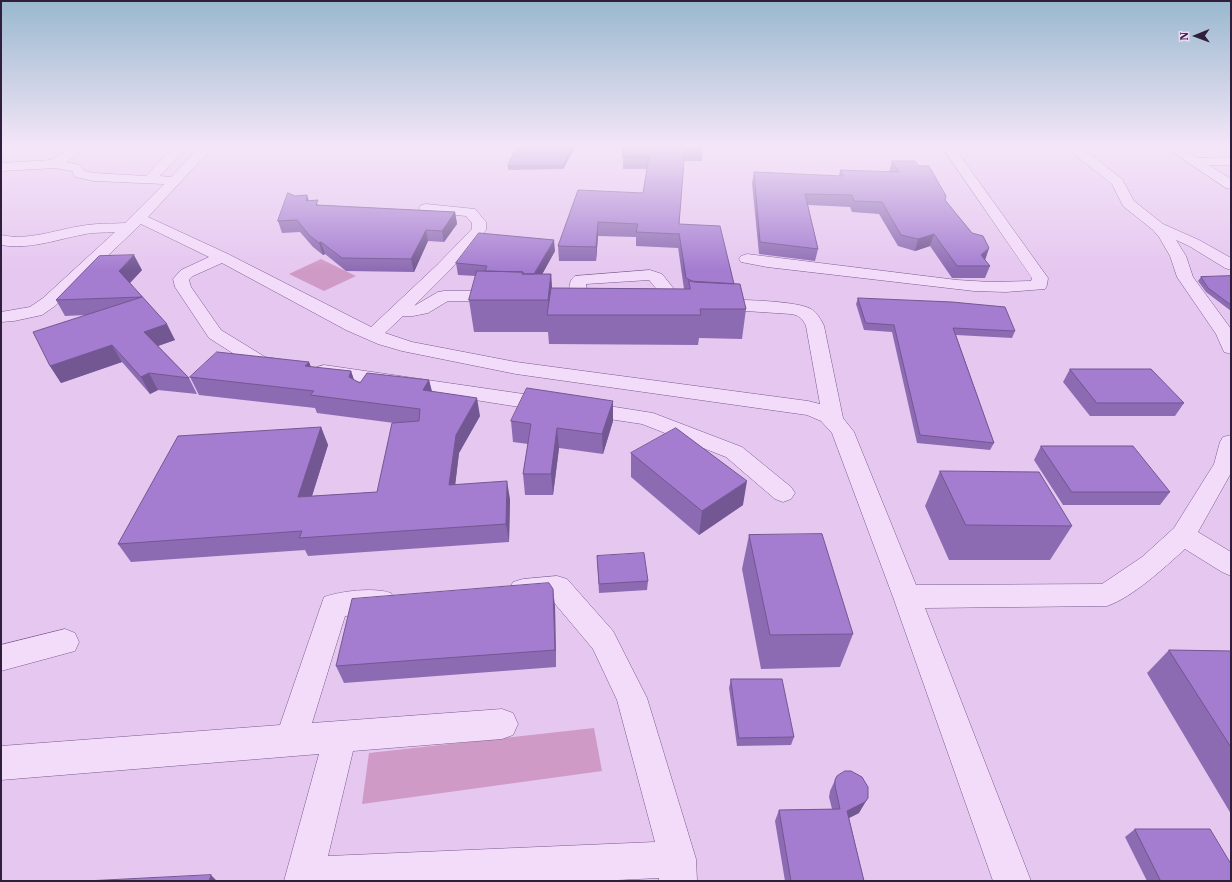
<!DOCTYPE html>
<style>
body{margin:0}
#map{position:relative;width:1232px;height:882px;overflow:hidden;background:#e6c7f0;font-family:"IBM Plex Serif",serif}
canvas{display:block}
.frame{position:absolute;inset:0;border:2px solid #2f1f3d;pointer-events:none}
.north{position:absolute;left:1176px;top:16px;width:40px;height:40px;-webkit-text-stroke:3px #f0d7f7;paint-order:stroke;rotate:269deg;font-size:11px;font-weight:700;line-height:16px;text-align:center;color:#2f1f3d}
.north::after{content:'';display:block;margin:auto;width:14px;height:18px;background:#2f1f3d;clip-path:polygon(50% 0,100% 100%,50% 72%,0 100%)}
</style>
<div id="map">
<canvas width="1232" height="882"></canvas>
<div class="frame"></div>
<div class="north">N</div>
</div>
<script>
const ctx = document.querySelector('canvas').getContext('2d');
ctx.lineJoin = 'round';
function fill(path, color) { ctx.fillStyle = color; ctx.fill(path, 'evenodd'); }
function strokePath(path, color, width, dash) { ctx.strokeStyle = color; ctx.lineWidth = width; ctx.lineCap = dash ? 'butt' : 'round'; ctx.setLineDash(dash || []); ctx.stroke(path); }
fill(new Path2D(`
 M 321,259 L 356,276 L 324,291 L 289,274 Z
 M 594,728 L 602,771 L 362,804 L 369,753 Z`), '#cf9ac6');
const minor = new Path2D(`
 M 72,147 L 86,147 L 66,162 L 80,165 L 84,171 L 94,173 L 146,176 L 174,147 L 187,147 L 160,176 L 171,177 L 200,147 L 213,147 L 148,217 L 228,254 L 371,327 L 437,265 L 472,229 L 472,223 L 466,216 L 426,212 L 421,211 L 419,208 L 421,205 L 426,204 L 475,209 L 486,222 L 486,230 L 449,271 L 414,306 L 438,292 L 444,291 L 500,291 L 506,292 L 508,296 L 506,300 L 500,301 L 448,301 L 428,313 L 413,316 L 403,316 L 385,333 L 412,342 L 516,362 L 808,401 L 820,404 L 806,326 C 803,319 799,315 791,314 L 715,309 L 709,308 L 706,304 L 709,300 L 715,299 C 736,300 795,300 811,309 C 817,313 821,319 824,326 L 843,418 L 854,432 L 916,585 L 1102,584 L 1142,557 L 1174,528 L 1214,464 L 1220,442 L 1223,437 L 1231,435 L 1231,473 L 1198,532 L 1231,552 L 1231,576 L 1222,572 L 1185,549 C 1164,568 1133,597 1107,606 L 925,608 L 1031,881 L 993,881 L 893,597 L 832,433 L 821,421 L 807,415 L 516,374 L 402,351 L 378,344 L 346,330 L 222,263 L 193,276 L 189,280 L 191,287 L 221,330 L 265,357 L 285,360 L 288,364 L 285,368 L 278,370 L 253,366 L 209,338 L 175,287 L 173,279 L 181,270 L 209,257 L 141,224 L 55,306 L 42,315 L 14,321 L 1,322 L 1,312 L 30,307 L 43,298 L 115,232 C 104,233 92,232 81,235 C 55,240 28,250 1,245 L 1,235 C 28,241 55,230 81,226 C 96,223 111,224 125,223 L 164,184 L 94,181 L 75,177 L 72,171 L 55,168 L 1,171 L 1,163 L 52,160 Z
 M 942,147 L 954,147 L 1048,278 L 1047,285 L 1045,289 L 1006,292 L 974,291 L 767,267 L 741,262 L 739,259 L 741,256 L 747,254 L 957,280 L 990,282 L 1031,281 L 1032,278 Z
 M 1065,147 L 1080,147 L 1086,151 L 1122,179 L 1134,201 L 1163,224 L 1199,240 L 1231,258 L 1231,270 L 1225,268 L 1189,246 L 1176,240 L 1186,256 L 1193,277 L 1231,329 L 1231,354 L 1224,352 L 1216,334 L 1177,277 L 1170,256 L 1159,237 L 1153,230 L 1123,206 L 1112,184 Z
 M 1165,147 L 1180,147 L 1197,158 L 1231,157 L 1231,165 L 1209,165 L 1231,179 L 1231,189 L 1226,188 Z
 M 650,270 L 662,274 L 674,289 L 692,298 L 695,302 L 692,306 C 671,311 660,292 649,280 L 586,284 L 586,296 L 603,297 L 606,301 L 603,305 C 596,306 572,309 569,300 C 568,297 569,293 569,290 C 570,283 570,280 575,276 Z
 M 324,365 L 551,398 L 558,400 L 561,405 L 558,410 L 551,412 L 317,375 L 314,371 L 317,367 Z
 M 583,402 L 653,413 L 742,447 L 791,487 L 795,493 L 791,499 L 783,502 L 775,499 L 726,457 L 642,424 L 576,414 L 573,409 L 576,404 Z
 M 557,576 L 567,579 L 613,631 L 647,698 L 696,859 L 697,881 L 659,881 L 659,878 L 597,881 L 284,881 L 319,754 L 1,780 L 1,746 L 280,725 L 324,597 C 341,591 374,587 391,593 L 395,601 L 391,609 L 381,613 L 345,616 L 312,723 L 502,709 L 513,713 L 518,724 L 513,735 L 502,739 L 353,751 L 328,856 L 655,842 L 617,700 L 593,649 L 551,599 L 523,601 L 513,598 L 509,590 L 513,582 L 523,579 Z
 M 65,629 L 75,633 L 79,642 L 75,651 L 1,671 L 1,645 Z`);
strokePath(minor, '#795b8d', 1);
fill(minor, '#f3dbfa');
fill(new Path2D(`
 M 575,147 L 563,169 L 508,170 L 508,166 Z
 M 623,147 L 703,149 L 702,161 L 684,161 L 679,224 L 734,284 L 746,309 L 742,339 L 699,338 L 698,345 L 549,344 L 548,332 L 474,332 L 469,300 L 476,276 L 458,275 L 456,263 L 555,251 L 542,274 L 551,274 L 552,288 L 684,289 L 678,247 L 678,248 L 636,246 L 636,237 L 598,236 L 596,261 L 559,261 L 558,246 L 643,193 L 647,169 L 623,169 Z
 M 892,161 L 945,200 L 972,233 L 989,248 L 985,260 L 990,266 L 985,278 L 952,278 L 930,246 L 915,251 L 898,246 L 879,214 L 852,212 L 850,207 L 808,205 L 818,249 L 815,261 L 759,254 L 752,183 L 754,172 L 839,176 L 840,170 L 889,172 Z
 M 309,201 L 319,205 L 455,212 L 457,224 L 444,242 L 428,241 L 414,272 L 346,271 L 325,254 L 323,255 L 313,247 L 300,232 L 282,233 L 278,221 Z
 M 142,270 L 130,283 L 175,340 L 158,346 L 189,378 L 197,394 L 158,390 L 150,394 L 122,362 L 61,383 L 50,366 L 86,315 L 65,316 L 56,300 Z
 M 1231,276 L 1231,311 L 1206,292 L 1198,281 L 1201,277 Z
 M 858,298 L 1015,331 L 1012,338 L 956,335 L 994,443 L 990,450 L 917,443 L 892,332 L 864,330 L 856,304 Z
 M 309,362 L 311,367 L 351,371 L 354,380 L 360,383 L 429,380 L 432,391 L 480,416 L 459,453 L 455,485 L 510,499 L 509,542 L 308,556 L 305,550 L 131,562 L 118,544 L 321,427 L 328,445 L 312,496 L 377,492 L 394,423 L 317,413 L 315,408 L 199,395 L 190,377 Z
 M 1070,369 L 1184,403 L 1175,416 L 1090,416 L 1063,382 Z
 M 613,401 L 613,421 L 603,454 L 559,448 L 553,495 L 525,495 L 523,474 L 528,444 L 513,442 L 511,421 Z
 M 1041,446 L 1170,492 L 1160,505 L 1063,505 L 1034,460 Z
 M 631,453 L 743,505 L 699,535 L 631,477 Z
 M 940,471 L 1072,526 L 1050,560 L 949,560 L 925,506 Z
 M 749,535 L 853,634 L 840,667 L 761,669 L 742,569 Z
 M 597,556 L 648,581 L 647,590 L 599,593 Z
 M 555,606 L 556,667 L 344,683 L 336,666 Z
 M 1169,650 L 1231,651 L 1231,814 L 1147,673 Z
 M 731,679 L 794,737 L 791,745 L 737,746 L 729,688 Z
 M 837,776 L 859,813 L 849,818 L 864,881 L 785,881 L 775,821 L 779,810 L 832,809 L 829,797 L 830,791 Z
 M 1135,829 L 1231,881 L 1147,881 L 1125,837 Z`), '#8d6bb3');
fill(new Path2D(`
 M 573,147 L 575,147 L 563,169 L 563,166 Z
 M 307,195 L 311,207 L 306,201 Z
 M 455,212 L 457,224 L 444,242 L 442,231 Z
 M 598,222 L 598,236 L 596,261 L 596,247 Z
 M 426,230 L 428,241 L 414,272 L 411,259 Z
 M 934,234 L 930,246 L 915,251 L 918,239 Z
 M 554,240 L 555,251 L 533,291 L 532,279 Z
 M 321,242 L 325,254 L 323,255 L 319,243 Z
 M 989,248 L 985,260 L 981,255 Z
 M 134,255 L 142,270 L 127,286 L 119,271 Z
 M 551,274 L 553,305 L 549,315 L 548,300 Z
 M 167,324 L 175,340 L 152,348 L 144,332 Z
 M 112,345 L 122,362 L 61,383 L 50,366 Z
 M 309,362 L 315,379 L 305,366 Z
 M 351,371 L 357,389 L 349,377 Z
 M 149,373 L 158,390 L 150,394 L 141,377 Z
 M 429,380 L 433,398 L 423,390 Z
 M 477,398 L 480,416 L 459,453 L 453,503 L 449,485 L 456,435 Z
 M 613,401 L 613,421 L 603,454 L 602,434 Z
 M 321,427 L 328,445 L 306,515 L 298,497 Z
 M 557,428 L 559,448 L 553,495 L 551,474 Z
 M 507,481 L 510,499 L 509,542 L 506,524 Z
 M 747,481 L 743,505 L 699,535 L 702,511 Z
 M 553,589 L 555,606 L 556,667 L 555,650 Z
 M 868,798 L 859,813 L 841,822 L 847,811 Z
 M 211,875 L 217,881 L 209,881 Z`), '#735792');
const building = new Path2D(`
 M 517,147 L 573,147 L 563,166 L 508,166 Z
 M 623,147 L 702,147 L 703,149 L 685,149 L 679,224 L 720,226 L 734,284 L 694,282 L 686,278 L 679,233 L 678,234 L 636,232 L 638,224 L 598,222 L 596,247 L 558,246 L 578,190 L 643,193 L 649,156 L 623,157 Z
 M 892,161 L 915,161 L 919,166 L 929,166 L 946,196 L 945,200 L 972,233 L 983,236 L 989,248 L 981,255 L 990,266 L 957,266 L 934,234 L 918,239 L 901,235 L 882,202 L 854,201 L 852,195 L 805,194 L 818,249 L 760,242 L 754,172 L 843,176 L 840,170 L 899,172 Z
 M 288,193 L 295,196 L 307,195 L 306,201 L 318,200 L 316,205 L 455,212 L 442,231 L 426,230 L 411,259 L 342,258 L 321,242 L 319,243 L 309,235 L 297,220 L 278,221 Z
 M 479,233 L 554,240 L 534,274 L 523,274 L 523,272 L 485,271 L 487,266 L 456,263 Z
 M 134,255 L 119,271 L 167,324 L 144,332 L 189,378 L 149,373 L 141,377 L 112,345 L 50,366 L 33,332 L 142,297 L 56,300 L 99,256 Z
 M 477,271 L 523,272 L 522,274 L 551,274 L 548,300 L 469,300 Z
 M 1231,276 L 1231,305 L 1208,288 L 1201,277 Z
 M 689,281 L 740,284 L 746,309 L 700,309 L 701,315 L 547,315 L 551,288 L 690,289 Z
 M 858,298 L 952,302 L 1005,307 L 1015,331 L 953,328 L 994,443 L 920,435 L 894,325 L 866,323 Z
 M 217,352 L 309,362 L 305,366 L 351,371 L 349,377 L 360,383 L 367,373 L 429,380 L 423,390 L 477,398 L 456,435 L 449,485 L 507,481 L 506,524 L 299,538 L 302,531 L 118,544 L 178,436 L 321,427 L 298,497 L 377,492 L 392,423 L 419,421 L 420,409 L 310,395 L 314,391 L 190,377 Z
 M 1070,369 L 1151,369 L 1184,403 L 1097,403 Z
 M 527,388 L 613,401 L 602,434 L 557,428 L 551,474 L 523,474 L 531,424 L 511,421 Z
 M 676,428 L 747,481 L 702,511 L 631,453 Z
 M 1041,446 L 1133,446 L 1170,492 L 1072,492 Z
 M 940,471 L 1039,472 L 1072,526 L 966,525 Z
 M 822,534 L 853,634 L 770,635 L 749,535 Z
 M 644,553 L 648,581 L 599,584 L 597,556 Z
 M 549,583 L 553,589 L 555,650 L 336,666 L 352,599 Z
 M 1169,650 L 1231,651 L 1231,747 Z
 M 731,679 L 782,679 L 794,737 L 739,738 Z
 M 845,771 L 851,771 L 862,777 L 868,787 L 868,798 L 865,802 L 847,811 L 864,881 L 791,881 L 779,810 L 840,809 L 835,786 L 835,780 L 837,776 Z
 M 1135,829 L 1210,829 L 1231,864 L 1231,881 L 1161,881 Z
 M 211,875 L 209,881 L 86,881 Z`);
fill(building, '#a47cd0');
strokePath(building, '#735792', 1);
const sky = ctx.createLinearGradient(0, 0, 0, 271);
sky.addColorStop(0, '#99b8ce');
sky.addColorStop(0.54, '#f4e6f8');
sky.addColorStop(1, '#f4e6f800');
ctx.fillStyle = sky;
ctx.fillRect(0, 0, 1232, 271);
</script>
